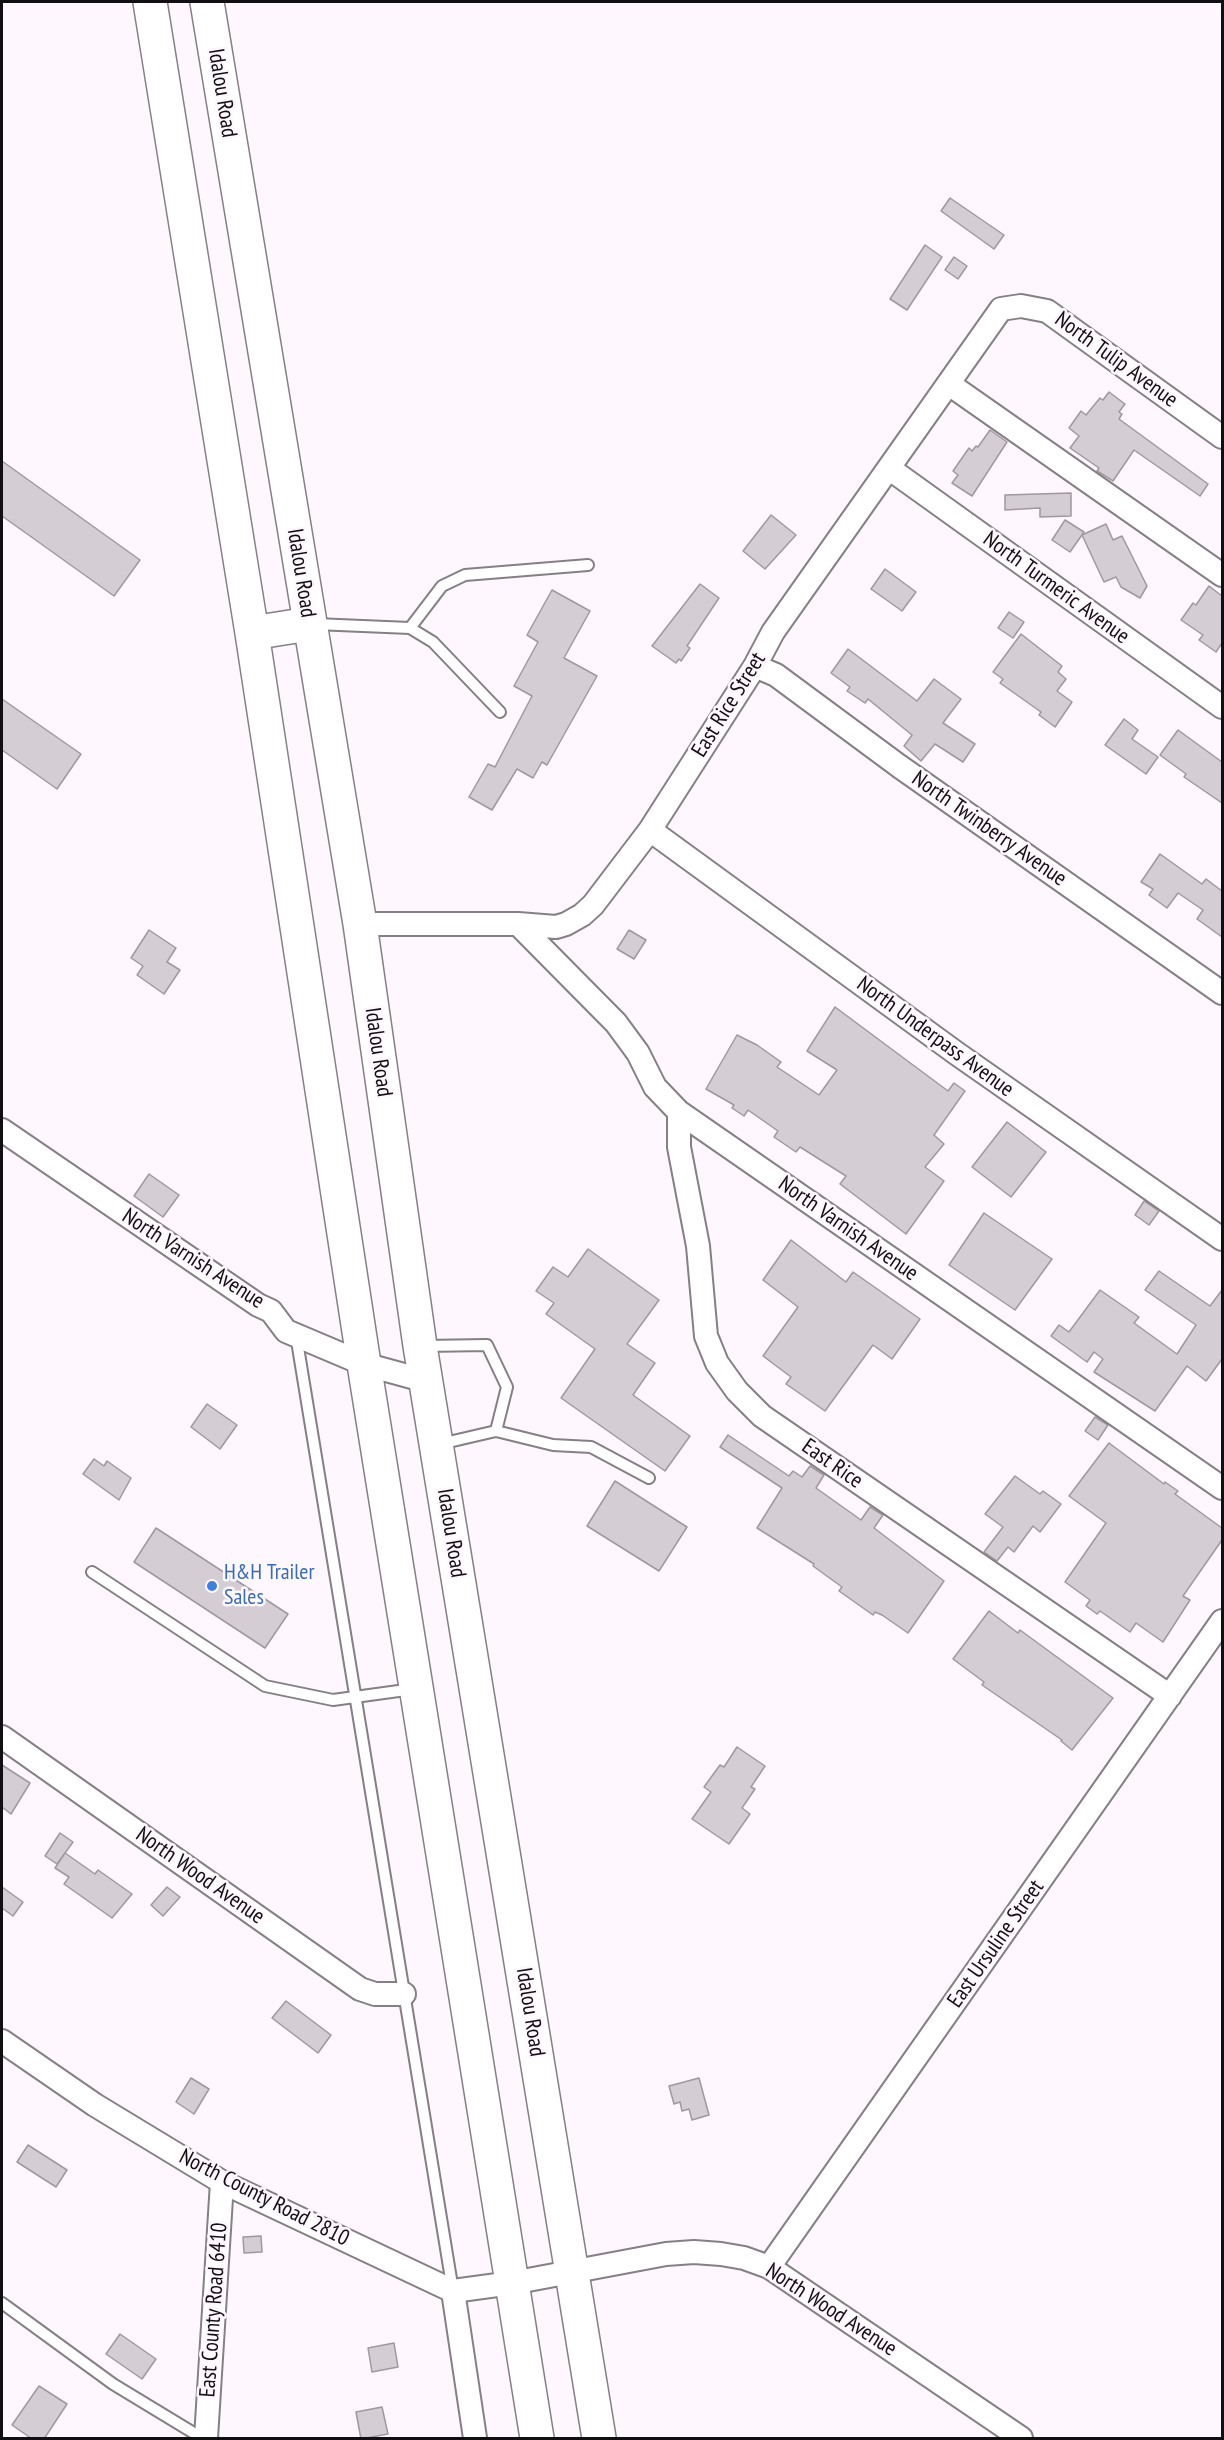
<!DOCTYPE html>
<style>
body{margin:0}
#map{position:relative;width:1224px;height:2440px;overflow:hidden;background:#fff7fe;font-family:"PT Sans Narrow",sans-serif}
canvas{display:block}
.frame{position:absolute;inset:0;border:3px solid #120f12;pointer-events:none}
</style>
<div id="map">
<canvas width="1224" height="2440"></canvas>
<div class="frame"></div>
</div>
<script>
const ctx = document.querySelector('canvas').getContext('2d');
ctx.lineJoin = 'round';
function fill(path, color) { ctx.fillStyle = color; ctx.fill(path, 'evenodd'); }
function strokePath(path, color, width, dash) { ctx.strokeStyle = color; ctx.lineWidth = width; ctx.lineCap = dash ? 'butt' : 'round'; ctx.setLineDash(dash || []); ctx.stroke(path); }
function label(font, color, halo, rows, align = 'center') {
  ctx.font = font + ' "PT Sans Narrow",sans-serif'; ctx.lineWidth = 5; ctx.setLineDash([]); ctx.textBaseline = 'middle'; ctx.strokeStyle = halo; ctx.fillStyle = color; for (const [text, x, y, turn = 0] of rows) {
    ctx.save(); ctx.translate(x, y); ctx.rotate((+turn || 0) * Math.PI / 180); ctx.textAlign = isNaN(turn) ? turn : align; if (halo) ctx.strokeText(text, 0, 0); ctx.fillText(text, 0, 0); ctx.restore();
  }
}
const building = new Path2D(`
 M 950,198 L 1004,235 L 994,249 L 941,211 Z
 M 925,245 L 942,257 L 907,310 L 890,299 Z
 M 954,257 L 967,266 L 958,279 L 945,270 Z
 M 1109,392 L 1125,404 L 1119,412 L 1122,414 L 1119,419 L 1208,484 L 1200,496 L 1134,450 L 1113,481 L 1097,471 L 1099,468 L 1070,448 L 1079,436 L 1069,428 L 1081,411 L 1086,415 L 1100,398 L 1103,400 Z
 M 990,430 L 1007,442 L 972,496 L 952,483 L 958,475 L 953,471 L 969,448 L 972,451 L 976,446 L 978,447 Z
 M 2,461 L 140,560 L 114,596 L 2,516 Z
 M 1071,493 L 1071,516 L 1040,517 L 1040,508 L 1005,510 L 1005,495 Z
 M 771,515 L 796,535 L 765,569 L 743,551 Z
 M 1065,520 L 1084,532 L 1070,552 L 1052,540 Z
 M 1106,524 L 1113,540 L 1122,536 L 1147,586 L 1140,598 L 1121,587 L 1116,577 L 1104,582 L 1082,535 Z
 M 885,569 L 916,592 L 902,611 L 871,589 Z
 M 700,584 L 719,598 L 687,646 L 690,648 L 681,661 L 679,659 L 676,663 L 652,646 Z
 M 1209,586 L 1222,596 L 1222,643 L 1216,652 L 1199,640 L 1203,635 L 1181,620 L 1193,603 L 1196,605 Z
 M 552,590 L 590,611 L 564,658 L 597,676 L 547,765 L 542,762 L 533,778 L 517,769 L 492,810 L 469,797 L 488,764 L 495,767 L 532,696 L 514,686 L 538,642 L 527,635 Z
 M 1009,612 L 1024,622 L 1013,638 L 998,628 Z
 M 1021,634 L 1062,666 L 1058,672 L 1066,679 L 1057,691 L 1072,702 L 1055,727 L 1039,715 L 1041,712 L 1000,683 L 1003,679 L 993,672 Z
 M 848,649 L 917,701 L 934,679 L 961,699 L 943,723 L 975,744 L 963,762 L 935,744 L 921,761 L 904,746 L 912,735 L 868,699 L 865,703 L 847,691 L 850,687 L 831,673 Z
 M 2,699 L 81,754 L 57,789 L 2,750 Z
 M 1124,719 L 1138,730 L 1132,739 L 1158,757 L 1146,774 L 1105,745 Z
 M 1178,730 L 1222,762 L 1222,803 L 1184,777 L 1186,774 L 1160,755 Z
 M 1160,854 L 1202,884 L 1206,879 L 1222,891 L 1222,937 L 1197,919 L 1203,910 L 1178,893 L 1167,908 L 1149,895 L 1153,889 L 1141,882 Z
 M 149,930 L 176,948 L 167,962 L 180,970 L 164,994 L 137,975 L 143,966 L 131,958 Z
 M 629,930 L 646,940 L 634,959 L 617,949 Z
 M 835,1007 L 948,1091 L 954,1083 L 965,1091 L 934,1135 L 944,1144 L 925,1167 L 944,1181 L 906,1234 L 840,1184 L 846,1176 L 800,1147 L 796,1152 L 774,1137 L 778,1131 L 748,1110 L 744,1116 L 732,1108 L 734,1105 L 706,1089 L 737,1035 L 757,1045 L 781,1062 L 777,1067 L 819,1095 L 837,1070 L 807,1051 Z
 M 1007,1122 L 1046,1152 L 1011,1197 L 972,1167 Z
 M 149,1174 L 179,1195 L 163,1217 L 134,1196 Z
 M 1144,1201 L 1159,1211 L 1149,1225 L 1135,1215 Z
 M 984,1213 L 1052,1259 L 1015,1310 L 949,1265 Z
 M 791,1240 L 846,1282 L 853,1272 L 920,1319 L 892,1359 L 873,1345 L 825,1411 L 786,1384 L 791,1377 L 763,1356 L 798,1307 L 763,1280 Z
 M 588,1249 L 659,1300 L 627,1344 L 655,1363 L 633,1395 L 690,1436 L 665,1471 L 561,1398 L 595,1349 L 546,1314 L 554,1303 L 536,1291 L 553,1267 L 568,1277 Z
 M 1159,1271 L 1210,1306 L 1222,1290 L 1222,1359 L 1206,1381 L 1187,1366 L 1155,1411 L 1094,1372 L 1103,1359 L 1094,1352 L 1087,1362 L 1051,1336 L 1059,1325 L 1069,1332 L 1100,1290 L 1139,1317 L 1134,1323 L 1177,1354 L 1196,1325 L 1145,1290 Z
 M 207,1404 L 237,1425 L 220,1449 L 191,1427 Z
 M 1095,1417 L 1108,1425 L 1098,1440 L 1085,1431 Z
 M 728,1435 L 789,1476 L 793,1471 L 802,1477 L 810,1466 L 824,1475 L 816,1488 L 861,1520 L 870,1507 L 883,1515 L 874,1528 L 944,1581 L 908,1633 L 882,1615 L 875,1612 L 873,1615 L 839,1591 L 842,1587 L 813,1566 L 814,1564 L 757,1528 L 782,1488 L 720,1447 Z
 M 1109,1443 L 1164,1484 L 1165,1482 L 1178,1491 L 1175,1494 L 1222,1528 L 1222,1540 L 1183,1596 L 1190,1600 L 1163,1642 L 1136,1623 L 1130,1632 L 1100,1611 L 1097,1614 L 1086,1606 L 1090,1600 L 1065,1582 L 1106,1523 L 1069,1496 Z
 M 94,1459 L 104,1466 L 107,1461 L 131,1478 L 119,1500 L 83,1474 Z
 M 1015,1476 L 1040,1494 L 1043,1491 L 1061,1504 L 1040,1532 L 1033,1526 L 1014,1552 L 1008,1547 L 997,1561 L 984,1552 L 1003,1527 L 985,1514 Z
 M 615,1481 L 687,1527 L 659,1571 L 587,1526 Z
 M 156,1528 L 288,1614 L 265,1648 L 134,1562 Z
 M 989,1611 L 1018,1633 L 1020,1630 L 1113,1698 L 1072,1750 L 1061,1741 L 1062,1740 L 982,1685 L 984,1682 L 953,1659 Z
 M 737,1747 L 765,1766 L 751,1787 L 755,1789 L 742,1808 L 750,1814 L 729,1844 L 692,1819 L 711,1792 L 704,1787 L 720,1765 L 724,1767 Z
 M 2,1765 L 30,1783 L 11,1814 L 2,1807 Z
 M 60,1833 L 73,1842 L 57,1864 L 45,1856 Z
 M 65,1853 L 95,1874 L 98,1870 L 132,1894 L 112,1918 L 64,1884 L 69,1877 L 55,1868 Z
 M 2,1887 L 23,1902 L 13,1916 L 2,1908 Z
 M 167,1887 L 180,1897 L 163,1916 L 151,1905 Z
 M 286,2001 L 331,2035 L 318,2053 L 272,2018 Z
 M 191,2078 L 209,2089 L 194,2114 L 176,2102 Z
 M 699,2078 L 709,2115 L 692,2120 L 689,2109 L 682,2111 L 680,2102 L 674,2104 L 669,2086 Z
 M 28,2145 L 67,2170 L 56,2187 L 17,2162 Z
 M 261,2236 L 262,2252 L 244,2253 L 243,2237 Z
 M 120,2334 L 156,2359 L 142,2379 L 106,2354 Z
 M 394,2343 L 398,2367 L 372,2372 L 368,2348 Z
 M 39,2386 L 67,2404 L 44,2439 L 32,2439 L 12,2425 Z
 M 382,2407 L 388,2434 L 361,2439 L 356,2412 Z`);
fill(building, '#d5cdd4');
strokePath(building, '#a0989f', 1.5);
const lane = new Path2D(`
 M 315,624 L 410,628 L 442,586 L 465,575 L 588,565
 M 410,628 L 433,642 L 500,712
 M 296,1335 L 453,2291
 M 424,1346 L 487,1345 L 507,1387 L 496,1431 L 440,1444
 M 496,1431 L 553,1445 L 591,1447 L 649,1478
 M 92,1572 L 265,1686 L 333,1700 L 413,1689
 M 2,2303 L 113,2384 L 202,2438`);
const street = new Path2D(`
 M 949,384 L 1222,575
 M 890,469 L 1222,707
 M 755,666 L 776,675 L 899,766 L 1222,993
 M 650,830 L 956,1053 L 1222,1239
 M 360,924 L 518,924 L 556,927 L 566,924 L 582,915 L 593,905 L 650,830 L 755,666 L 773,632 L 1001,309 L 1021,306 L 1047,311 L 1222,437
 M 518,924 L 616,1023 L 638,1053 L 655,1087 L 679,1112 L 1222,1488
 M 679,1112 L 679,1147 L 698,1246 L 706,1336 L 717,1363 L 737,1391 L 762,1416 L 1170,1696
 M 2,1130 L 258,1305 L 271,1311 L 286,1331 L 364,1364 L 426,1381
 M 2,1737 L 360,1989 L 375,1994 L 404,1994
 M 2,2041 L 95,2105 L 222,2182 L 453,2291 L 512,2283 L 666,2254 L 694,2252 L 721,2254 L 744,2258 L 769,2267 L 1021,2438
 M 769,2267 L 1222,1621
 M 453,2291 L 475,2438
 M 206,2438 L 222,2182`);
const highway = new Path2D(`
 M 150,2 L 252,633 L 364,1364 L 537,2438
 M 207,2 L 360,924 L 420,1346 L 599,2438
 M 252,633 L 309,624`);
strokePath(lane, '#867f85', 14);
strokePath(street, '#867f85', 26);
strokePath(highway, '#867f85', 36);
strokePath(lane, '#fff', 10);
strokePath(street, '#fff', 22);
strokePath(highway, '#fff', 33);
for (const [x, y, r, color] of [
 [212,1586,6,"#3f7fe0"]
]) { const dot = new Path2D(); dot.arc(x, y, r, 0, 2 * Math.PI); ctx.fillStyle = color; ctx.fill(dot); strokePath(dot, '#fff7fe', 2); }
label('22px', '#120f12', '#fff7fe', [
 ["Idalou Road",222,93,81],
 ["North Tulip Avenue",1116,360,36],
 ["Idalou Road",301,573,81],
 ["North Turmeric Avenue",1056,588,36],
 ["East Rice Street",729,705,-58],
 ["North Twinberry Avenue",989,829,35],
 ["North Underpass Avenue",935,1037,36],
 ["Idalou Road",378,1052,82],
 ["North Varnish Avenue",848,1229,35],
 ["North Varnish Avenue",193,1259,33],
 ["East Rice",832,1464,35],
 ["Idalou Road",451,1533,81],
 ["North Wood Avenue",200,1876,35],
 ["East Ursuline Street",996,1944,-55],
 ["Idalou Road",530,2012,81],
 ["North County Road 2810",264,2198,27],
 ["East County Road 6410",214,2310,-86],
 ["North Wood Avenue",831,2310,33]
]);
label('22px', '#366cbe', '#fff7fe', [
 ["H&H Trailer",224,1573],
 ["Sales",224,1598]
], 'left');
</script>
